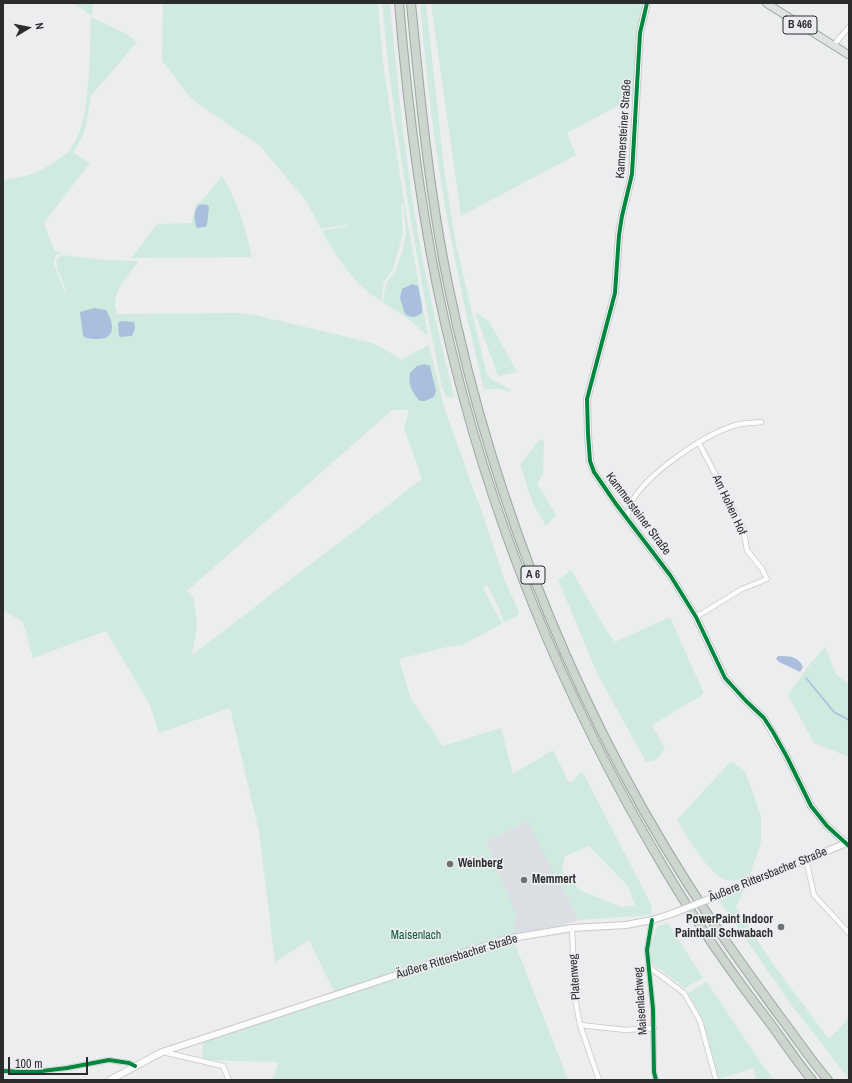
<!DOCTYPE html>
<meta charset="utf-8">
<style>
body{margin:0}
#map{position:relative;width:852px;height:1083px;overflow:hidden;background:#ecedef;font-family:"Archivo Narrow",sans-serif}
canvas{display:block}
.frame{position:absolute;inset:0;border:4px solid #2b2c2d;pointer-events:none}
.north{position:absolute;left:8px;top:8px;width:40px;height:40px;-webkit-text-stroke:3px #ebedf0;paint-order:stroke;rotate:80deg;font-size:11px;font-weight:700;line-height:16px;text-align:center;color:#2b2c2d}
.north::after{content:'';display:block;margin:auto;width:14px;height:18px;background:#2b2c2d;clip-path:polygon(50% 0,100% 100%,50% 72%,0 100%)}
.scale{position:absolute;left:8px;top:1057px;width:80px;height:18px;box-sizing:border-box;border:2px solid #2b2c2d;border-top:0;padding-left:5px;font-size:12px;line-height:14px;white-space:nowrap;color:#2b2c2d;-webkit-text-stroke:3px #ebedf0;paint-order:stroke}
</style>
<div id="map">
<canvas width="852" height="1083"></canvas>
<div class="frame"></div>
<div class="north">N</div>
<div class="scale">100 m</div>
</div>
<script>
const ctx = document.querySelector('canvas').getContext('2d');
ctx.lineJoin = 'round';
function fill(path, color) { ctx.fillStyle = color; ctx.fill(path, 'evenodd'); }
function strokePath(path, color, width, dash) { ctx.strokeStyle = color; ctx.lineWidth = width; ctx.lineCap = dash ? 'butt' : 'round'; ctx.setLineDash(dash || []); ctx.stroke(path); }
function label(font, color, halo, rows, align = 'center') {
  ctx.font = font + ' "Archivo Narrow",sans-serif'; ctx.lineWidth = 3.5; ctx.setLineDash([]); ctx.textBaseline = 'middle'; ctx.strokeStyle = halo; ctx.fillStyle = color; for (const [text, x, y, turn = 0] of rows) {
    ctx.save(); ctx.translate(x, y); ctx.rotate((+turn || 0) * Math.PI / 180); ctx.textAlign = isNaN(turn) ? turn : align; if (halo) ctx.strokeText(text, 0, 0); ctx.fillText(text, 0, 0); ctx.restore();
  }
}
fill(new Path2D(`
 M 527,820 L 579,920 L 514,941 L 514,912 L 486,842 Z`), '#dbdfe4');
fill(new Path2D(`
 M 73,3 L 93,3 L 92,16 Z
 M 163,3 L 378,3 L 383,63 L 404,202 L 428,336 L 412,322 L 383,302 L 386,283 L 395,271 L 403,251 L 406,231 L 403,203 L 401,204 L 403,233 L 393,269 L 384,282 L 381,301 C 354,285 337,258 322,231 L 348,226 L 347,225 L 321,229 L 306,201 L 260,146 L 200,105 L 190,97 L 162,61 Z
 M 382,3 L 390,3 C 398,89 407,176 423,261 C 432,307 443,352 454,397 L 449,397 L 446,396 L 442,387 C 429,326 418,264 408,202 C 397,136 388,70 382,3 Z
 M 420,3 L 426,3 L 444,168 L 455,239 L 469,300 L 487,374 L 491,379 L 511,390 L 511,392 L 501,389 L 484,389 C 470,332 457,275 447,217 C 434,146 426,74 420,3 Z
 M 431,3 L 644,3 L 634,97 L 567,133 L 576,155 L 461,216 Z
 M 91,17 L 126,34 L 137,42 L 91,96 L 86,125 L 83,135 L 73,153 L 90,163 L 44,223 L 54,250 L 63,253 L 57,255 L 54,260 L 54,265 L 66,294 C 66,282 54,271 57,258 L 63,255 L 105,260 L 139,261 C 129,274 107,297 118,314 L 238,313 L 259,316 L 372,343 L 386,350 L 402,360 L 406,357 L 429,345 L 444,407 L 482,513 L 503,576 L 519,612 L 518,615 L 504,623 L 501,613 L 487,585 L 483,587 L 502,624 L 462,645 L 451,646 L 399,659 L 411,699 L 443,746 L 501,728 L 513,774 L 553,750 L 569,783 L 573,781 L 582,771 L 651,904 L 652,915 L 579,920 L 527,821 L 486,842 L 515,912 L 514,941 L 568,1080 L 272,1080 L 279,1062 L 202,1060 L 203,1041 L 337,998 L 309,940 L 275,962 L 259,832 L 230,708 L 159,733 L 149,703 L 106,631 L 33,658 L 23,622 L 3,611 L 3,180 C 12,178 21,177 30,175 C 41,171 61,159 69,151 C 92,126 89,51 91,17 ZM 392,410 L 409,410 L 404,428 L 422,479 L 192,655 L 197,626 L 194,599 L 187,591 ZM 589,846 L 628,886 L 635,905 L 621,907 L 581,891 L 562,871 L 565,856 Z
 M 222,176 C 238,201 246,229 252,257 L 131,258 L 157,224 L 191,223 L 196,205 L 204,198 Z
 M 475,312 L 489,321 L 517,372 L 498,376 Z
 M 540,439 L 544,441 L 543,475 L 537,483 L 556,515 L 546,526 L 533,504 L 520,465 Z
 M 571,570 L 607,631 L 615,642 L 670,617 L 704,694 L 652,725 L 665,749 L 656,760 L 646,762 L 598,675 L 558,580 Z
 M 825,647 L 836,674 L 849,685 L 849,757 L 814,743 L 788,695 L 810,664 Z
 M 731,761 L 745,771 L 761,816 L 761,842 L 749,877 C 742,880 734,882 727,880 C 710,877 686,835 677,820 Z
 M 745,888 L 736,907 L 773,964 L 829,1039 L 849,1018 L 849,1079 L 787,999 L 719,900 Z
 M 668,923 L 703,978 L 685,988 L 650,962 L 649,949 L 657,927 Z
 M 707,982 L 761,1063 L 774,1080 L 756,1080 L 754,1068 L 718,1079 L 696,1007 L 688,993 Z`), '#d0eadf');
fill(new Path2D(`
 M 206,204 L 209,207 L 207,225 L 205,227 L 197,228 C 194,223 193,209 199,205 C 201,204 204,205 206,204 Z
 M 412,284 L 418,286 L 422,306 L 422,313 C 415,318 412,318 405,314 L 400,298 L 402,289 Z
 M 94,308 L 106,310 C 114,323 117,340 96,339 C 91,339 87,339 83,336 L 80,312 Z
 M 121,321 L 134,322 L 135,328 L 132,336 L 120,337 L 119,336 L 118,323 Z
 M 424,364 L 430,366 L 436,391 L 434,397 L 425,401 L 420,401 C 412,393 408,384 410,373 L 417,366 Z
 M 778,656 C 790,656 798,656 803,667 L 800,672 L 779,662 L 776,659 Z`), '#acbedd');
strokePath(new Path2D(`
 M 806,678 L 834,712 L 849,720`), '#acbedd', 1.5);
const street = new Path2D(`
 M 833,46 L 849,27
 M 627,518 C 628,513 629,507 631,503 C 646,474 705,434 736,425 C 744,423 753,423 761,422
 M 696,617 L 742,589 L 767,579 L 762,569 L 747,550 L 743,528 L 699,443
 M 806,859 L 814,895 L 849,933
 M 652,920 L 647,950 L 653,1009 L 654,1072 L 656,1080
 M 572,928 L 575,998 L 580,1025
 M 649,967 L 684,993 L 700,1021 L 716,1080
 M 163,1052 L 223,1066 L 229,1080
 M 3,1071 L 34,1072 L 67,1068 L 109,1060 L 129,1063 L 135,1066
 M 599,1080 L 580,1025 L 626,1030 L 654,1028`);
const secondary = new Path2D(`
 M 647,3 L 640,33 L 632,174 L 622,216 L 619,235 L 615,293 L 587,399 L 588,434 L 590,461 L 594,472 L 616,504 L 670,575 L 680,591 L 696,617 L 725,678 L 746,701 L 764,718 L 787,757 L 811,806 L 827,826 L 846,843
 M 717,896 L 849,842
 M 110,1080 L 162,1052 L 506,939 L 572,928 L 626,925 L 652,920 L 671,914`);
const primary = new Path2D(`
 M 766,3 L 849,55`);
const highway = new Path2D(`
 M 399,3 C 408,111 421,218 445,323 C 489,519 564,701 667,873 C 698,925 733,975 770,1023 C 784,1042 797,1062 812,1080
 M 411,3 C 420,97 429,191 448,284 C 494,509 582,727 710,918 C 732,951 755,982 778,1014 C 795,1036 810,1059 828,1080`);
strokePath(street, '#c8c9ca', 6);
strokePath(secondary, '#c8c9ca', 8);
strokePath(primary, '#9ba69f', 9);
strokePath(highway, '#9ba69f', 10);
strokePath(street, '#fcfcfd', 4.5);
strokePath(secondary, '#fcfcfd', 6);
strokePath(primary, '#dee5e1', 7);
strokePath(highway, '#ccd6cf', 8);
const secondaryBridge = new Path2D(`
 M 671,914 L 717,896`);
strokePath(secondaryBridge, '#c8c9ca', 8, []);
strokePath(secondaryBridge, '#fcfcfd', 6);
strokePath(new Path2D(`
 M 647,3 L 640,33 L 632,174 L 622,216 L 619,235 L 615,293 L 587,399 L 588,434 L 590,461 L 594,472 L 616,504 L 670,575 L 680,591 L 696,617 L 725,678 L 746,701 L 764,718 L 773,732 L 787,757 L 811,806 L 827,826 L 849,846
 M 652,920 L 647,950 L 653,1009 L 654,1072 L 656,1080
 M 3,1071 L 34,1072 L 67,1068 L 109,1060 L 129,1063 L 135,1066`), '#00873e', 4);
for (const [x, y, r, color] of [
 [450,864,4,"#6f7071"],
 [524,880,4,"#6f7071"],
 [781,927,4,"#6f7071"]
]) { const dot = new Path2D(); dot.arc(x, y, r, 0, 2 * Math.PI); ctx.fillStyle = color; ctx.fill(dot); strokePath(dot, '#ebedf0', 1.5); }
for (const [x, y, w] of [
 [800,25,34],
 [533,575,24]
]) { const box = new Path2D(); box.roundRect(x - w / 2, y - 9, w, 18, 3); ctx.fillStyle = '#ebedf0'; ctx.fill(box); strokePath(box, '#2b2c2d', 1); }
label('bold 11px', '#2b2c2d', null, [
 ["B 466",800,25],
 ["A 6",533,575]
]);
label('12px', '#2b2c2d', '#ebedf0', [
 ["Kammersteiner Straße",624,129,-86],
 ["Am Hohen Hof",729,505,65],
 ["Kammersteiner Straße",638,514,53],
 ["Äußere Rittersbacher Straße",768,875,-22],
 ["Äußere Rittersbacher Straße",457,957,-17],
 ["Platenweg",575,977,-94],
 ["Maisenlachweg",641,1001,-94]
]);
label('bold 12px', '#2b2c2d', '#ebedf0', [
 ["Weinberg",458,864],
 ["Memmert",532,880],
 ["PowerPaint Indoor",773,920,"right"],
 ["Paintball Schwabach",773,934,"right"]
], 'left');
label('12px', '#0f563d', '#ebedf0', [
 ["Maisenlach",416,936]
]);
</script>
